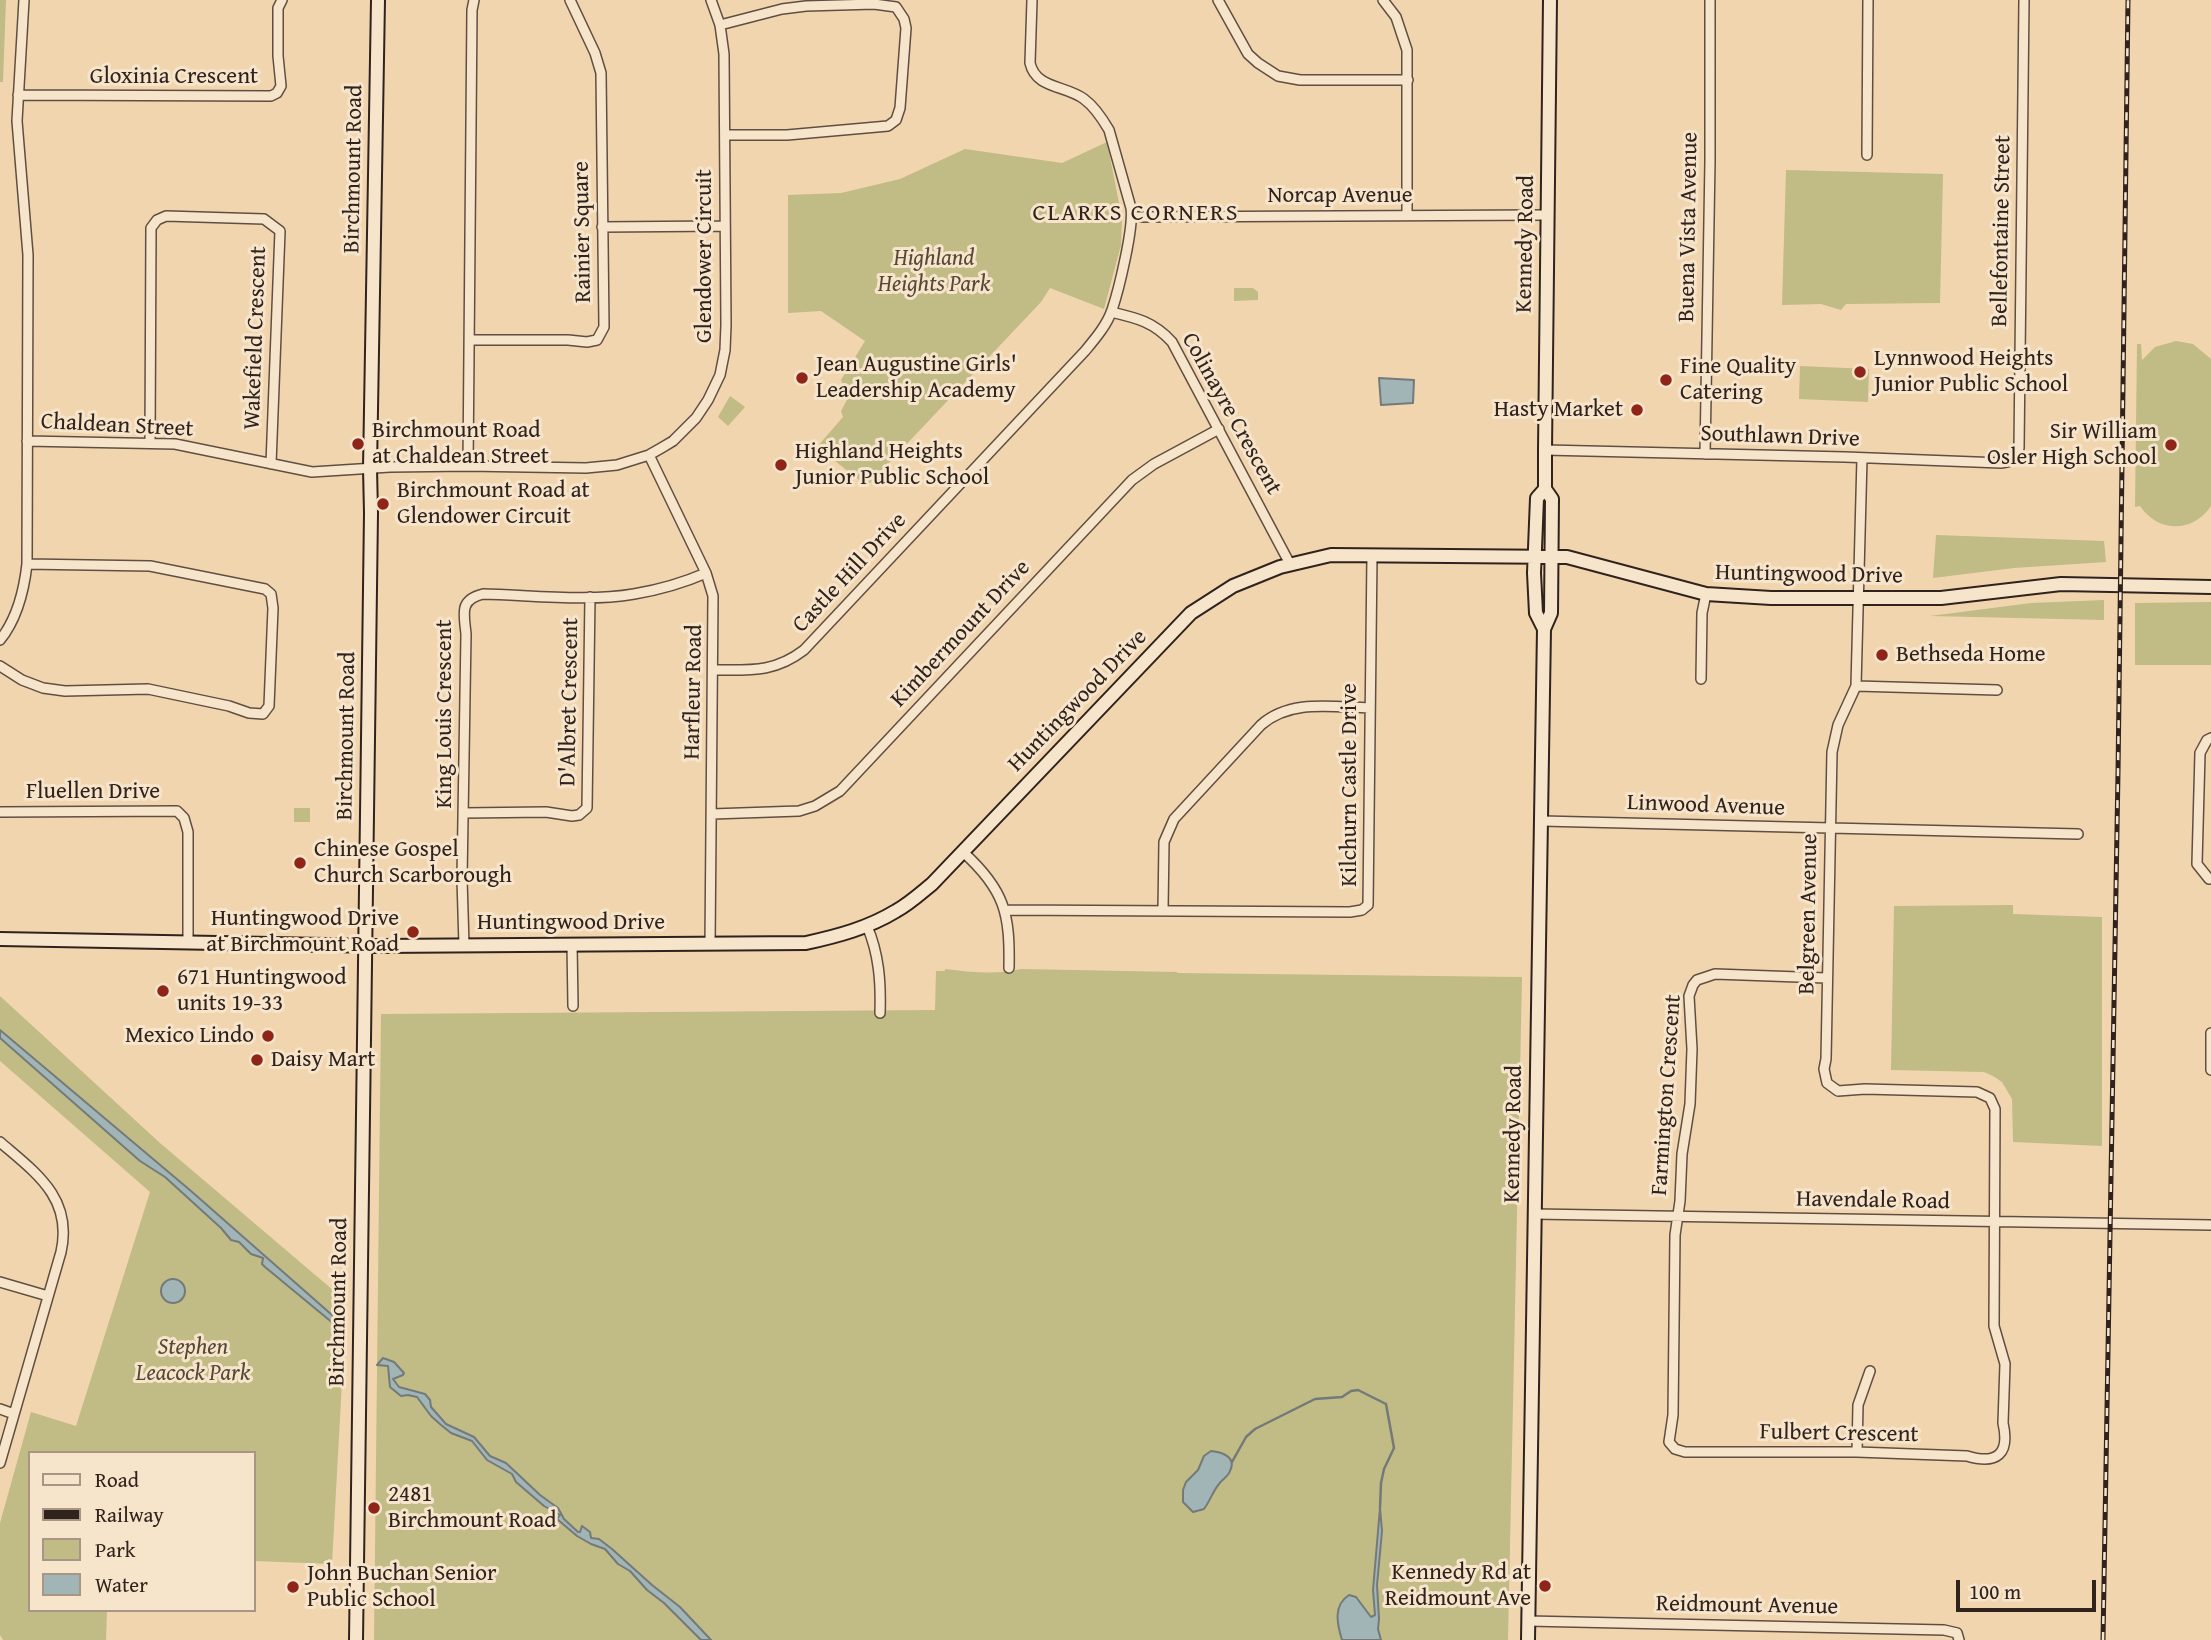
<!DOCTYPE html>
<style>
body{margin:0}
#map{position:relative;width:2211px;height:1640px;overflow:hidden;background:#f1d5af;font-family:"Gentium Book Plus",serif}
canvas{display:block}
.legend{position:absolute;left:28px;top:1451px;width:228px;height:161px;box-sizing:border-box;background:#f6e4cb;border:2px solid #a79685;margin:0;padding:9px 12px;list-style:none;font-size:21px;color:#30221c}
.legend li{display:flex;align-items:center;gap:14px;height:35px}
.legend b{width:35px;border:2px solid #a79685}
.scale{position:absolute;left:1956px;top:1580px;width:140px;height:32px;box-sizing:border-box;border:4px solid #30221c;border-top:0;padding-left:9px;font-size:21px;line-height:24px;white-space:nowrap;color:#30221c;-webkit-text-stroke:5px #f6e4cb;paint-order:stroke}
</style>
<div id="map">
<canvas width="2211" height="1640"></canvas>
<ul class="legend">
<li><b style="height:9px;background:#f6e4cb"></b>Road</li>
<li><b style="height:9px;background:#30221c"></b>Railway</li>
<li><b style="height:19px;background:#c1bb86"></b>Park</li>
<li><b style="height:19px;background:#a1b5b7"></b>Water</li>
</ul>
<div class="scale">100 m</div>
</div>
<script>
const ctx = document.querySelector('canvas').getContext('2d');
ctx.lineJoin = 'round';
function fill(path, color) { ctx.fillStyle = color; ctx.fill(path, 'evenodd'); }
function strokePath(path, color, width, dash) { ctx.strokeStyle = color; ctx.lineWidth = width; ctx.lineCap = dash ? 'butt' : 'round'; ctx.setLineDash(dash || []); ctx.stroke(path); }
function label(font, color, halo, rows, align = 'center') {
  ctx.font = font + ' "Gentium Book Plus",serif'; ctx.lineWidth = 6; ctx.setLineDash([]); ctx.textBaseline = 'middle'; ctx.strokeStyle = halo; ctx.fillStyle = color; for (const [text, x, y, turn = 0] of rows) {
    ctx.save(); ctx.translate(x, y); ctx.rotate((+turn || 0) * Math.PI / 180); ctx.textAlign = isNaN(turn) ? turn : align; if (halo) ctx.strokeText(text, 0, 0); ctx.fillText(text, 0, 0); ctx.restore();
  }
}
fill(new Path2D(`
 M 0,0 L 6,0 L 3,82 L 0,82 Z
 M 1107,142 L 1122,218 L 1121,245 L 1104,309 L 1050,288 L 1041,302 L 867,486 L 817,447 L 843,417 L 841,411 L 848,398 L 841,380 L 851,363 L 851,357 L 854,359 L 865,341 L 821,311 L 788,313 L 788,195 L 841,193 L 900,179 L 965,149 L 1062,163 Z
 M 1786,170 L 1943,174 L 1940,303 L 1846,304 L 1841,310 L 1821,304 L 1782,305 Z
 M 1234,288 L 1253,288 L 1258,292 L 1258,300 L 1234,301 Z
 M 2176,341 L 2193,344 L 2211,359 L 2211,506 C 2193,533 2158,533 2140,506 L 2135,507 L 2137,344 L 2141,344 L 2142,360 L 2155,347 Z
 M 1800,366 L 1869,369 L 1868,402 L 1799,399 Z
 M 730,396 L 745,407 L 728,426 L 718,417 Z
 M 1936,535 L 2104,541 L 2106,562 L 2014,568 L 1933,578 Z
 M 2104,600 L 2104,620 L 1930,616 L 2031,603 Z
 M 2211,602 L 2211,665 L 2135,665 L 2135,603 Z
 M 294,808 L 310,808 L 310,822 L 294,822 Z
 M 2013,905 L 2013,914 L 2102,917 L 2102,1146 L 2013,1142 L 2012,1099 L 2002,1082 L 1993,1076 L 1984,1072 L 1891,1070 L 1894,906 Z
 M 945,969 C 970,972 997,975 1021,969 L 1177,972 L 1177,973 L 1522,977 L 1508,1640 L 374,1640 L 381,1014 L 935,1010 L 936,971 L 945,971 Z
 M 0,996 L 160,1143 L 340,1296 L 343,1363 L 332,1564 L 254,1561 L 254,1453 L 30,1453 L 30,1610 L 107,1610 L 106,1640 L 3,1640 L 0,1635 L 0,1523 L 31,1412 L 76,1426 L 150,1192 L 0,1061 Z`), '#c1bb86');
const water = new Path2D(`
 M 1379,378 L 1414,380 L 1413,403 L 1381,405 Z
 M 0,1030 L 191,1191 L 340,1322 L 340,1328 L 336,1334 L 333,1328 L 334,1324 L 265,1267 L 262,1264 L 263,1258 L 251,1254 L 239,1242 L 231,1240 L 221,1228 L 165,1177 L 140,1161 L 0,1038 Z
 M161 1291a12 12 0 1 1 24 0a12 12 0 1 1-24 0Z
 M 383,1358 L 394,1362 L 404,1373 L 403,1375 L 393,1379 L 399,1387 L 425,1394 L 430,1400 L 431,1407 L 446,1424 L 474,1437 L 490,1456 L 506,1463 L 540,1495 L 558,1508 L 564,1519 L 578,1532 L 580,1532 L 582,1526 L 590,1532 L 591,1538 L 599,1539 L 612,1549 L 652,1585 L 680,1607 L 711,1640 L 701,1640 L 664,1603 L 647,1590 L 630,1571 L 618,1564 L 605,1549 L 591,1544 L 577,1536 L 557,1519 L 560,1515 L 544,1506 L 516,1482 L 512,1474 L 487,1460 L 472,1441 L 451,1433 L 441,1425 L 431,1416 L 417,1397 L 408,1395 L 401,1396 L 390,1387 L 388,1366 L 377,1365 Z
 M 1211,1451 C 1222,1452 1237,1457 1230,1471 C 1228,1477 1222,1479 1219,1484 C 1213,1491 1210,1501 1204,1509 L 1193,1512 L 1183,1502 L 1183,1490 L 1186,1482 L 1198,1470 L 1204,1456 Z
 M 1380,1508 L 1382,1531 L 1377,1585 L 1379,1619 L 1378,1629 L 1381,1640 L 1342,1640 C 1337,1624 1333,1605 1349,1595 L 1356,1597 L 1371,1617 L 1375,1615 L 1373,1590 Z`);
fill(water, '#a1b5b7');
strokePath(water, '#747a79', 2);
strokePath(new Path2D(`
 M 1232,1462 L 1246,1437 L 1255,1429 L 1315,1399 L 1342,1397 L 1351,1391 L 1358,1390 L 1386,1404 L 1394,1448 L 1384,1469 L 1381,1483 L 1380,1508`), '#747a79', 2.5);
const street = new Path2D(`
 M 1218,0 L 1248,54 L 1258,63 L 1278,76 L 1300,80 L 1408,80
 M 1383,0 L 1396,17 L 1407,50 L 1407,215
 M 720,25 L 782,9 L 806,6 L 874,4 L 896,7 L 904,19 L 906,28 L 900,108 L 896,120 L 888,126 L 787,135 L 725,135
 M 18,95 L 271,96 L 277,93 L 281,86 L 278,56 L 278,8 L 282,0
 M 1867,155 L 1868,0
 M 1133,217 L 1547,215
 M 602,227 L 724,226
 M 1111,312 C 1137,318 1154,322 1172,342 L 1290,564
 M 469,340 L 568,340 L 587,342 L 597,340 L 604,327 L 601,73 L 595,53 L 570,0
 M 27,441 L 175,444 L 312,472 L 390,467 L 468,466 L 586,468 L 617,465 L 649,455 L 663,447 L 673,441 L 696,418 L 708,400 L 720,375 L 725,350 L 726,325 L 724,54 L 720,25 L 711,0
 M 150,443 L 151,228 L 157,220 L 166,216 L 264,219 L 280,231 L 271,464
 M 1545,450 L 1845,457 L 2001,463 C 2012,462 2017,459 2019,448 L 2024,0
 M 1705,454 L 1710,161 L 1710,0
 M 649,455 L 706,573 L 713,596 L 710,944
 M 468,466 L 472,10 L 474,0
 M 0,640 C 17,619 24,591 27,564 L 28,255 L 17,121 L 24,0
 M 0,666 L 22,680 L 43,688 L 65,691 L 148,689 L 229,706 L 249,713 L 263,714 L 269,706 L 273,608 L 271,594 L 265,589 L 150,566 L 27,564
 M 713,670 C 750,670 774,673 804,650 L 1085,351 C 1095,339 1107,325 1112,310 C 1119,289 1134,227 1131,208 L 1109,130 C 1102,118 1095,107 1084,99 C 1065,85 1036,89 1030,63 L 1032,0
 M 1701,679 L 1702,613 L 1706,594
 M 1856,686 L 1997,690
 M 2211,738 L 2207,740 L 2200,753 L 2197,864 L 2209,879 L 2211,879
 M 0,812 L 177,811 L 184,818 L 188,832 L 188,943
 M 464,813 L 546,812 L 572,816 L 579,815 L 587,808 L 590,597
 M 712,814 L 799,811 L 815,806 L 840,791 L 1132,480 L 1154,464 L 1219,429
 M 1542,821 L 2078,834
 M 963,852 C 1005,890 1010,914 1009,968
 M 1006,910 L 1350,912 L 1362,910 L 1368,905 L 1372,555
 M 1163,910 L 1164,842 L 1174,819 L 1261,725 C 1290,699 1332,707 1369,708
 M 867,926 C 879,954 881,982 880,1013
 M 572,944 L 573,1006
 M 464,945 L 462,879 L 466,634 C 464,613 459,600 483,594 C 529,595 589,602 634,594 C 658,590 683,583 706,573
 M 1826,978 L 1715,974 L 1697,980 L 1693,985 L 1689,996 L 1692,1049 L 1690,1104 L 1682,1154 L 1680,1201 L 1675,1235 L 1673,1415 L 1669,1442 L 1675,1449 L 1685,1452 L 1857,1452 L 1967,1456 C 1997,1465 2010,1454 2003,1423 L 2005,1364 L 1994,1326 L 1995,1109 L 1990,1098 L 1977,1092 L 1865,1089 L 1838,1091 L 1827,1083 L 1824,1069 L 1826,1059 L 1832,752 L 1838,725 L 1856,686 L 1862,458
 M 2211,1033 L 2211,1070
 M 0,1142 C 36,1173 73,1198 61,1252 L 0,1463
 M 1534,1214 L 2211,1225
 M 0,1282 L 48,1296
 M 0,1409 L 14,1414
 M 1857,1452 L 1858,1405 L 1870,1371
 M 1528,1621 L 1944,1630 L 1957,1633 L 1959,1640`);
const secondary = new Path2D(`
 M 1544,629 L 1536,613 L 1534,573 L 1537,498 L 1545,489
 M 0,939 L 380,946 L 806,943 C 838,936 868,928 896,911 C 909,904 921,893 932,884 L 1191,613 L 1233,586 L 1280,567 L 1331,555 L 1567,557 L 1706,594 L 1771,598 L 1941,598 L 2061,584 L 2211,587
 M 356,1640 L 371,513 L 370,468 L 378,0
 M 1528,1640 L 1544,629 L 1551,613 L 1552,499 L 1545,489 L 1545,450 L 1550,0`);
strokePath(street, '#604f41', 12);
strokePath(secondary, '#30221c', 16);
strokePath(street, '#f6e4cb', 9);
strokePath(secondary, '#f6e4cb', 12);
const rail = new Path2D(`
 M 2103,1640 L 2118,772 L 2128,0`);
strokePath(rail, '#30221c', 5);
strokePath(rail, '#f6e4cb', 2.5, [8]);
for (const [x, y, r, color] of [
 [1860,372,7,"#8f2418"],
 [802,378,7,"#8f2418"],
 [1666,380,7,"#8f2418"],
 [1637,410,7,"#8f2418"],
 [358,444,7,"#8f2418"],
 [2171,445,7,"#8f2418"],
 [781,465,7,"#8f2418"],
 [383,504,7,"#8f2418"],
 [1882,655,7,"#8f2418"],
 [300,863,7,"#8f2418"],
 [413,932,7,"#8f2418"],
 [163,991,7,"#8f2418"],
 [268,1036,7,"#8f2418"],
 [257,1060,7,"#8f2418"],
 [374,1508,7,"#8f2418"],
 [1545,1586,7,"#8f2418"],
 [293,1587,7,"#8f2418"]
]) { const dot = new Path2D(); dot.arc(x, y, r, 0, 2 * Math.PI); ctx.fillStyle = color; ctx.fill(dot); strokePath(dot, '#f6e4cb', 2.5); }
label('23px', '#30221c', '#f6e4cb', [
 ["Gloxinia Crescent",174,77],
 ["Birchmount Road",354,169,-89],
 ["Norcap Avenue",1340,196],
 ["Buena Vista Avenue",1689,227,-89],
 ["Bellefontaine Street",2002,231,-89],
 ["Rainier Square",583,232,-91],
 ["Kennedy Road",1526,244,-89],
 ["Glendower Circuit",705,256,-90],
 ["Wakefield Crescent",256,338,-88],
 ["Colinayre Crescent",1231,414,61],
 ["Chaldean Street",117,426,3],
 ["Southlawn Drive",1780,437,2],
 ["Castle Hill Drive",850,573,-47],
 ["Huntingwood Drive",1809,575,1],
 ["Kimbermount Drive",961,634,-47],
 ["Harfleur Road",694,692,-89],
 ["Huntingwood Drive",1078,701,-46],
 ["D'Albret Crescent",570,702,-89],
 ["King Louis Crescent",445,714,-90],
 ["Birchmount Road",347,736,-89],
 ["Kilchurn Castle Drive",1350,785,-90],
 ["Fluellen Drive",93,792],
 ["Linwood Avenue",1706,806,2],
 ["Belgreen Avenue",1809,914,-89],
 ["Huntingwood Drive",571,923],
 ["Farmington Crescent",1667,1095,-86],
 ["Kennedy Road",1514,1134,-89],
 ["Havendale Road",1873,1201,1],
 ["Birchmount Road",339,1302,-89],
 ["Fulbert Crescent",1839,1434,1],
 ["Reidmount Avenue",1747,1606,1]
]);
label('italic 23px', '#544836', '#f6e4cb', [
 ["Highland",934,259],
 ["Heights Park",934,285],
 ["Stephen",193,1348],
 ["Leacock Park",193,1374]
]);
label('23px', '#30221c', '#f6e4cb', [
 ["Lynnwood Heights",1874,359],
 ["Junior Public School",1874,385],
 ["Jean Augustine Girls'",816,365],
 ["Leadership Academy",816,391],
 ["Fine Quality",1680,367],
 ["Catering",1680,393],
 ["Hasty Market",1623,410,"right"],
 ["Birchmount Road",372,431],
 ["at Chaldean Street",372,457],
 ["Sir William",2157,432,"right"],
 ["Osler High School",2157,458,"right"],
 ["Highland Heights",795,452],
 ["Junior Public School",795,478],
 ["Birchmount Road at",397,491],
 ["Glendower Circuit",397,517],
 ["Bethseda Home",1896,655],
 ["Chinese Gospel",314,850],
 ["Church Scarborough",314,876],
 ["Huntingwood Drive",399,919,"right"],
 ["at Birchmount Road",399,945,"right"],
 ["671 Huntingwood",177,978],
 ["units 19-33",177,1004],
 ["Mexico Lindo",254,1036,"right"],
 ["Daisy Mart",271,1060],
 ["2481",388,1495],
 ["Birchmount Road",388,1521],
 ["Kennedy Rd at",1531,1573,"right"],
 ["Reidmount Ave",1531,1599,"right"],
 ["John Buchan Senior",307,1574],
 ["Public School",307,1600]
], 'left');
ctx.letterSpacing = '2px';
label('24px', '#30221c', '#f6e4cb', [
 ["CLARKS CORNERS",1136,214]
]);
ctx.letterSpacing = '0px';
</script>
